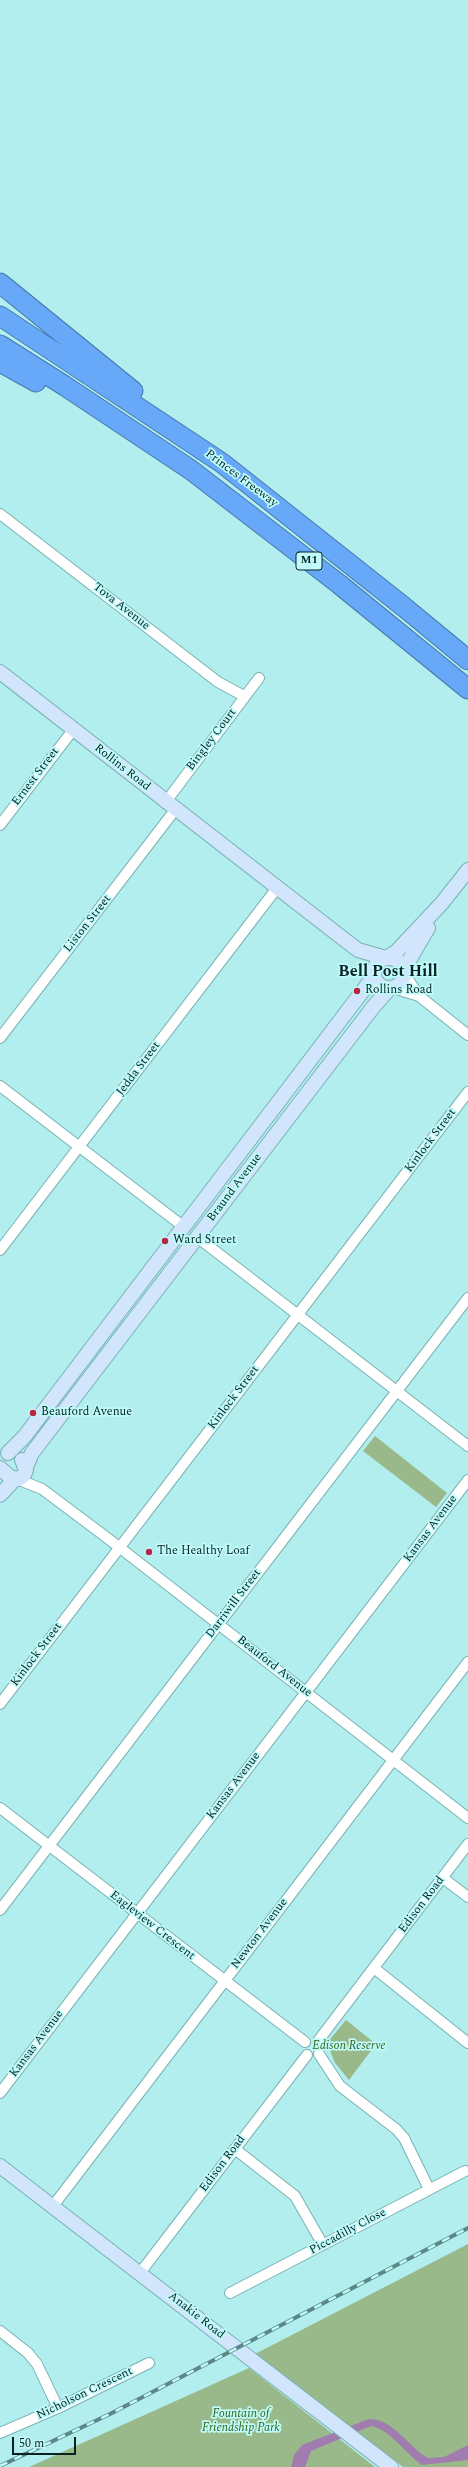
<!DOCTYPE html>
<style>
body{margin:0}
#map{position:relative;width:468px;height:2467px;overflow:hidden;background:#b2eeed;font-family:Spectral,serif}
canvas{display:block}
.scale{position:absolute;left:12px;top:2437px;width:64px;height:18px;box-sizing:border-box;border:2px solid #0a2222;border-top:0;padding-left:5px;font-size:12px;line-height:14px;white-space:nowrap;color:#0a2222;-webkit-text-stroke:3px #befbfa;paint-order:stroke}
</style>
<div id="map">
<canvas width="468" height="2467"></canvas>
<div class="scale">50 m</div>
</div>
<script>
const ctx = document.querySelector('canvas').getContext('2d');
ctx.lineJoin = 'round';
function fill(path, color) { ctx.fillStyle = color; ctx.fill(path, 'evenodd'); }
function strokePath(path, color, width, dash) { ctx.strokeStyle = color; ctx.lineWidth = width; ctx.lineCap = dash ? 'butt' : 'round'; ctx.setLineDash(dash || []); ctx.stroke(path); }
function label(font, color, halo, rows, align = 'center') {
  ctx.font = font + ' Spectral,serif'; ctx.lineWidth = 3.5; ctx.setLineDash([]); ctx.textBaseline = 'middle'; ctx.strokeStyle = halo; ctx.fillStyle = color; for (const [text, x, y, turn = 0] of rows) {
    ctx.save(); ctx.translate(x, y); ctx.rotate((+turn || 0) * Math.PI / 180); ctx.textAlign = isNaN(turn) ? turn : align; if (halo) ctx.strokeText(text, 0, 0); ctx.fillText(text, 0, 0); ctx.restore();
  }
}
fill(new Path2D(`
 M 375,1436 L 447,1493 L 436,1507 L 363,1451 Z
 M 346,2020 L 376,2044 L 349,2080 L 335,2063 L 327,2043 Z
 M 468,2244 L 468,2467 L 403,2467 L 255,2354 Z
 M 249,2368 L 375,2467 L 29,2467 Z`), '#9ab98a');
fill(new Path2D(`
 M 369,2419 C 394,2419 408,2447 428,2458 L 444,2457 L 468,2445 L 468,2460 L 422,2465 C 406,2454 391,2430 371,2426 L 311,2451 L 305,2467 L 291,2467 L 294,2455 L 302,2445 Z`), '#a07caf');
const street = new Path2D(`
 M 0,514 L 218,682 L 244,696
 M 165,803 L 259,678
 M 0,825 L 73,730
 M 404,973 L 419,996 L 468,1035
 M 393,988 L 419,996
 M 0,1038 L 175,810
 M 0,1086 L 184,1227
 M 197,1237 L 468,1446
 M 0,1250 L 277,888
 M 17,1479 L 42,1489 L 106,1537 L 468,1818
 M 0,1704 L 468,1092
 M 0,1808 L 305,2042
 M 443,1878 L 468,1897
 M 0,1910 L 468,1298
 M 374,1968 L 468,2043
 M 318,2041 L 468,1844
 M 319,2054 L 340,2086 L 396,2129 L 404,2138 L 429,2189
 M 0,2093 L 468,1480
 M 235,2149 L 295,2196 L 323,2245
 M 53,2206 L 468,1662
 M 140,2273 L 307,2055
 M 230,2293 L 465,2171
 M 0,2331 L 28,2353 L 37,2364 L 58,2408
 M 0,2433 L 58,2408 L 149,2363`);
const secondary = new Path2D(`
 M 0,672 L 341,937 L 358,950 L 386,958
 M 388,957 L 396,952 L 442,903 L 468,870
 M374 973a15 15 0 1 1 30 0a15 15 0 1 1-30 0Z
 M 403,971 L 428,928
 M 8,1453 L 24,1437 L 374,976
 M 26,1467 L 32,1453 L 374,1006 L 390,988
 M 0,1468 L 10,1477 L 19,1479 L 24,1475 L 26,1470 L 22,1460
 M 0,1495 L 15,1479
 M 0,2166 L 391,2467`);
const highway = new Path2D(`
 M 0,283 L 133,391
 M 0,316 L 222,463 L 404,607 L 468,660
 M 0,345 L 65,386 L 191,470 L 339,584 L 468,689
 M 0,362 L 36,382`);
strokePath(street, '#78b2b2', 12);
strokePath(secondary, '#78b2b2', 16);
strokePath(highway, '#4679ae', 21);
strokePath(street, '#fff', 10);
strokePath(secondary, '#d1e5fd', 14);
strokePath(highway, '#67a8f9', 19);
const rail = new Path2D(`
 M 0,2466 L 110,2414 L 468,2228`);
strokePath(rail, '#5d8787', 4);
strokePath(rail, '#befbfa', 2.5, [8]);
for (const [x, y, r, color] of [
 [357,991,4,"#b72544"],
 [165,1241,4,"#b72544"],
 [33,1413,4,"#b72544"],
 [149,1552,4,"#b72544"]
]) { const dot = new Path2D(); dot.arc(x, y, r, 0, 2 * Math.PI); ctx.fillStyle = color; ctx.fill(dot); strokePath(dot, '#befbfa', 1.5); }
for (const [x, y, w] of [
 [309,561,26]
]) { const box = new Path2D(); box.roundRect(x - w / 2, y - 9, w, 18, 3); ctx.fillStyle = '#befbfa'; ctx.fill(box); strokePath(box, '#0a2222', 1); }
label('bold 11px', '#0a2222', null, [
 ["M1",309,561]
]);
label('12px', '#0a2222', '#befbfa', [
 ["Princes Freeway",241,479,37],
 ["Tova Avenue",121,607,38],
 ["Bingley Court",212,740,-53],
 ["Rollins Road",122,768,38],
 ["Ernest Street",36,777,-53],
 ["Liston Street",88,924,-52],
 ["Jedda Street",139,1069,-53],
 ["Kinlock Street",431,1141,-53],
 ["Braund Avenue",235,1188,-53],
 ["Kinlock Street",234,1398,-53],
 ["Kansas Avenue",431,1529,-53],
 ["Darriwill Street",234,1604,-53],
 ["Kinlock Street",37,1655,-53],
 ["Beauford Avenue",274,1667,38],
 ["Kansas Avenue",234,1786,-53],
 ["Edison Road",422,1905,-53],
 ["Eagleview Crescent",152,1926,38],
 ["Newton Avenue",260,1934,-53],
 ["Kansas Avenue",37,2044,-53],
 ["Edison Road",223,2164,-53],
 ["Piccadilly Close",348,2232,-28],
 ["Anakie Road",196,2316,38],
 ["Nicholson Crescent",85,2394,-26]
]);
label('12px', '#0a2222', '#befbfa', [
 ["Rollins Road",365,991],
 ["Ward Street",173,1241],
 ["Beauford Avenue",41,1413],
 ["The Healthy Loaf",157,1552]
], 'left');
label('italic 12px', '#386319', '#befbfa', [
 ["Edison Reserve",349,2047],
 ["Fountain of",241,2415],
 ["Friendship Park",241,2429]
]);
label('bold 16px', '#0a2222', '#befbfa', [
 ["Bell Post Hill",388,973]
]);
</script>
